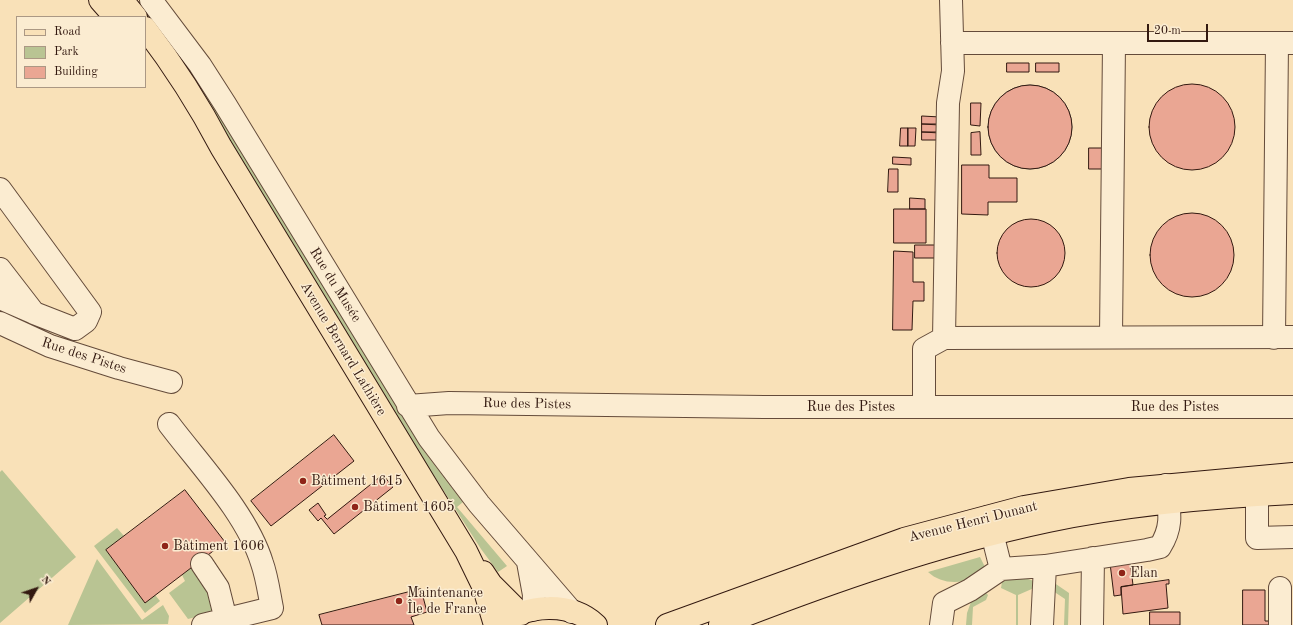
<!DOCTYPE html>
<meta charset="utf-8">
<style>
body{margin:0}
#map{position:relative;width:1293px;height:625px;overflow:hidden;background:#f9e1b8;font-family:"Old Standard TT",serif}
canvas{display:block}
.legend{position:absolute;left:16px;top:16px;width:130px;height:72px;box-sizing:border-box;background:#fbecd1;border:1px solid #ab9884;margin:0;padding:5px 7px;list-style:none;font-size:12px;color:#331910}
.legend li{display:flex;align-items:center;gap:8px;height:20px}
.legend b{width:20px;border:1px solid #ab9884}
.north{position:absolute;left:16px;top:569px;width:40px;height:40px;-webkit-text-stroke:3px #fbecd1;paint-order:stroke;rotate:50deg;font-size:11px;font-weight:700;line-height:16px;text-align:center;color:#331910}
.north::after{content:'';display:block;margin:auto;width:14px;height:18px;background:#331910;clip-path:polygon(50% 0,100% 100%,50% 72%,0 100%)}
.scale{position:absolute;left:1147px;top:24px;width:61px;height:18px;box-sizing:border-box;border:2px solid #331910;border-top:0;padding-left:5px;font-size:12px;line-height:14px;white-space:nowrap;color:#331910;-webkit-text-stroke:3px #fbecd1;paint-order:stroke}
</style>
<div id="map">
<canvas width="1293" height="625"></canvas>
<ul class="legend">
<li><b style="height:5px;background:#f9e1b8"></b>Road</li>
<li><b style="height:11px;background:#b9c493"></b>Park</li>
<li><b style="height:11px;background:#eaa693"></b>Building</li>
</ul>
<div class="north">N</div>
<div class="scale">20 m</div>
</div>
<script>
const ctx = document.querySelector('canvas').getContext('2d');
ctx.lineJoin = 'round';
function fill(path, color) { ctx.fillStyle = color; ctx.fill(path, 'evenodd'); }
function strokePath(path, color, width, dash) { ctx.strokeStyle = color; ctx.lineWidth = width; ctx.lineCap = dash ? 'butt' : 'round'; ctx.setLineDash(dash || []); ctx.stroke(path); }
function label(font, color, halo, rows, align = 'center') {
  ctx.font = font + ' "Old Standard TT",serif'; ctx.lineWidth = 3; ctx.setLineDash([]); ctx.textBaseline = 'middle'; ctx.strokeStyle = halo; ctx.fillStyle = color; for (const [text, x, y, turn = 0] of rows) {
    ctx.save(); ctx.translate(x, y); ctx.rotate((+turn || 0) * Math.PI / 180); ctx.textAlign = isNaN(turn) ? turn : align; if (halo) ctx.strokeText(text, 0, 0); ctx.fillText(text, 0, 0); ctx.restore();
  }
}
fill(new Path2D(`
 M 129,0 L 136,0 L 194,75 L 424,451 L 463,502 L 457,507 L 507,566 L 498,572 L 481,549 Z
 M 2,470 L 76,557 L 0,623 L 0,472 Z
 M 117,528 L 124,536 L 106,550 L 145,602 L 155,595 L 160,601 L 145,613 L 94,546 Z
 M 980,557 L 985,567 C 972,585 944,587 928,572 Z
 M 97,559 L 142,620 L 163,605 L 169,616 L 168,624 L 68,625 Z
 M 193,566 L 209,587 L 215,612 L 188,619 L 169,593 L 185,581 L 182,575 Z
 M 1016,575 L 1034,581 L 1034,588 L 1018,595 L 1018,625 L 1016,625 L 1016,595 L 1001,588 L 1002,582 Z
 M 1050,580 L 1069,593 L 1068,625 L 1064,625 L 1065,599 L 1050,589 Z
 M 986,593 L 988,595 L 986,600 L 973,607 L 972,625 L 966,625 L 967,613 L 971,602 Z`), '#b9c493');
const water = new Path2D(`
 M988 127a42 42 0 1 1 84 0a42 42 0 1 1-84 0Z`);
fill(water, '#9ebdb3');
strokePath(water, '#737b72', 1);
const building = new Path2D(`
 M 1007,63 L 1029,63 L 1029,72 L 1007,72 Z
 M 1036,63 L 1059,63 L 1059,72 L 1036,72 Z
 M1149 127a43 43 0 1 1 86 0a43 43 0 1 1-86 0Z
 M988 127a42 42 0 1 1 84 0a42 42 0 1 1-84 0Z
 M 971,103 L 981,103 L 980,126 L 971,125 Z
 M 922,116 L 940,117 L 940,124 L 922,124 Z
 M 922,124 L 940,125 L 940,132 L 922,132 Z
 M 901,128 L 908,128 L 908,146 L 900,146 Z
 M 908,128 L 916,128 L 915,146 L 908,146 Z
 M 922,132 L 940,133 L 940,140 L 922,140 Z
 M 980,132 L 981,155 L 971,155 L 971,133 Z
 M 1089,148 L 1104,148 L 1104,169 L 1089,169 Z
 M 893,157 L 911,158 L 911,165 L 893,164 Z
 M 962,165 L 989,165 L 989,178 L 1017,178 L 1017,202 L 988,202 L 988,215 L 962,214 Z
 M 889,169 L 898,169 L 898,192 L 888,192 Z
 M 910,198 L 925,199 L 925,209 L 910,209 Z
 M 894,209 L 926,209 L 926,243 L 894,243 Z
 M1150 255a42 42 0 1 1 84 0a42 42 0 1 1-84 0Z
 M997 253a34 34 0 1 1 68 0a34 34 0 1 1-68 0Z
 M 915,245 L 939,245 L 939,258 L 915,258 Z
 M 894,251 L 913,252 L 913,282 L 924,282 L 924,301 L 913,301 L 912,330 L 893,330 Z
 M 334,435 L 354,461 L 271,526 L 251,501 Z
 M 383,475 L 393,487 L 334,534 L 321,518 L 318,521 L 309,510 L 318,503 L 326,515 L 324,516 L 327,519 Z
 M 185,490 L 225,542 L 145,603 L 106,550 Z
 M 1130,561 L 1133,585 L 1121,587 L 1121,595 L 1114,596 L 1110,563 Z
 M 1169,580 L 1169,584 L 1166,584 L 1168,608 L 1123,614 L 1121,587 Z
 M 421,589 L 427,612 L 411,617 L 414,625 L 322,625 L 319,615 Z
 M 1243,590 L 1265,590 L 1265,621 L 1270,621 L 1269,625 L 1243,625 Z
 M 1150,612 L 1180,612 L 1180,625 L 1150,625 Z`);
fill(building, '#eaa693');
strokePath(building, '#331910', 1);
const minor = new Path2D(`
 M 151,0 L 200,65 L 225,104 L 429,438 L 479,504 L 572,612
 M 951,0 L 953,71 L 948,103 L 944,338 L 1293,337
 M 952,43 L 1293,43
 M 0,189 L 90,312 L 86,321 L 75,329 L 34,313 L 0,269
 M 0,298 L 32,312
 M 0,323 L 50,346 L 119,368 L 171,382
 M 1111,336 L 1114,43
 M 1274,338 L 1277,43
 M 408,406 L 449,403 L 764,407 L 1293,407
 M 924,407 L 924,349 L 944,338
 M 169,424 C 200,465 247,514 262,563 C 267,577 269,593 272,608 L 203,625
 M 1257,495 L 1257,538 L 1293,537
 M 988,517 L 1001,569 L 1045,566 L 1147,550 L 1160,547 C 1174,525 1169,510 1166,485
 M 528,562 L 534,595 L 533,610
 M 202,564 L 218,588 L 226,620
 M 941,625 L 944,603 L 970,590 L 1001,569
 M 1042,625 L 1045,566
 M 1092,625 L 1093,558
 M 1280,625 L 1280,588`);
const major = new Path2D(`
 M 100,0 L 115,17
 M 122,0 L 136,17
 M 145,28 C 174,66 199,105 221,147 L 466,551 L 484,588 L 495,625
 M 483,572 L 491,584 L 521,614
 M 502,625 C 527,603 571,602 596,625
 M 667,625 L 904,539 L 1024,507 L 1129,489 L 1293,474
 M 720,625 C 827,583 935,545 1048,521 C 1128,504 1211,497 1293,493`);
strokePath(minor, '#644b3a', 24);
strokePath(major, '#331910', 24);
strokePath(minor, '#fbecd1', 22);
strokePath(major, '#f9e1b8', 22);
for (const [x, y, r, color] of [
 [303,481,4,"#8f2418"],
 [355,507,4,"#8f2418"],
 [165,546,4,"#8f2418"],
 [1122,573,4,"#8f2418"],
 [399,601,4,"#8f2418"]
]) { const dot = new Path2D(); dot.arc(x, y, r, 0, 2 * Math.PI); ctx.fillStyle = color; ctx.fill(dot); strokePath(dot, '#fbecd1', 1.5); }
label('14px', '#331910', '#fbecd1', [
 ["Rue du Musée",335,285,58],
 ["Avenue Bernard Lathière",343,349,59],
 ["Rue des Pistes",84,356,18],
 ["Rue des Pistes",527,404,1],
 ["Rue des Pistes",851,407],
 ["Rue des Pistes",1175,407],
 ["Avenue Henri Dunant",973,522,-14]
]);
label('14px', '#331910', '#fbecd1', [
 ["Bâtiment 1615",311,481],
 ["Bâtiment 1605",363,507],
 ["Bâtiment 1606",173,546],
 ["Elan",1130,573],
 ["Maintenance",407,593],
 ["Île de France",407,609]
], 'left');
</script>
